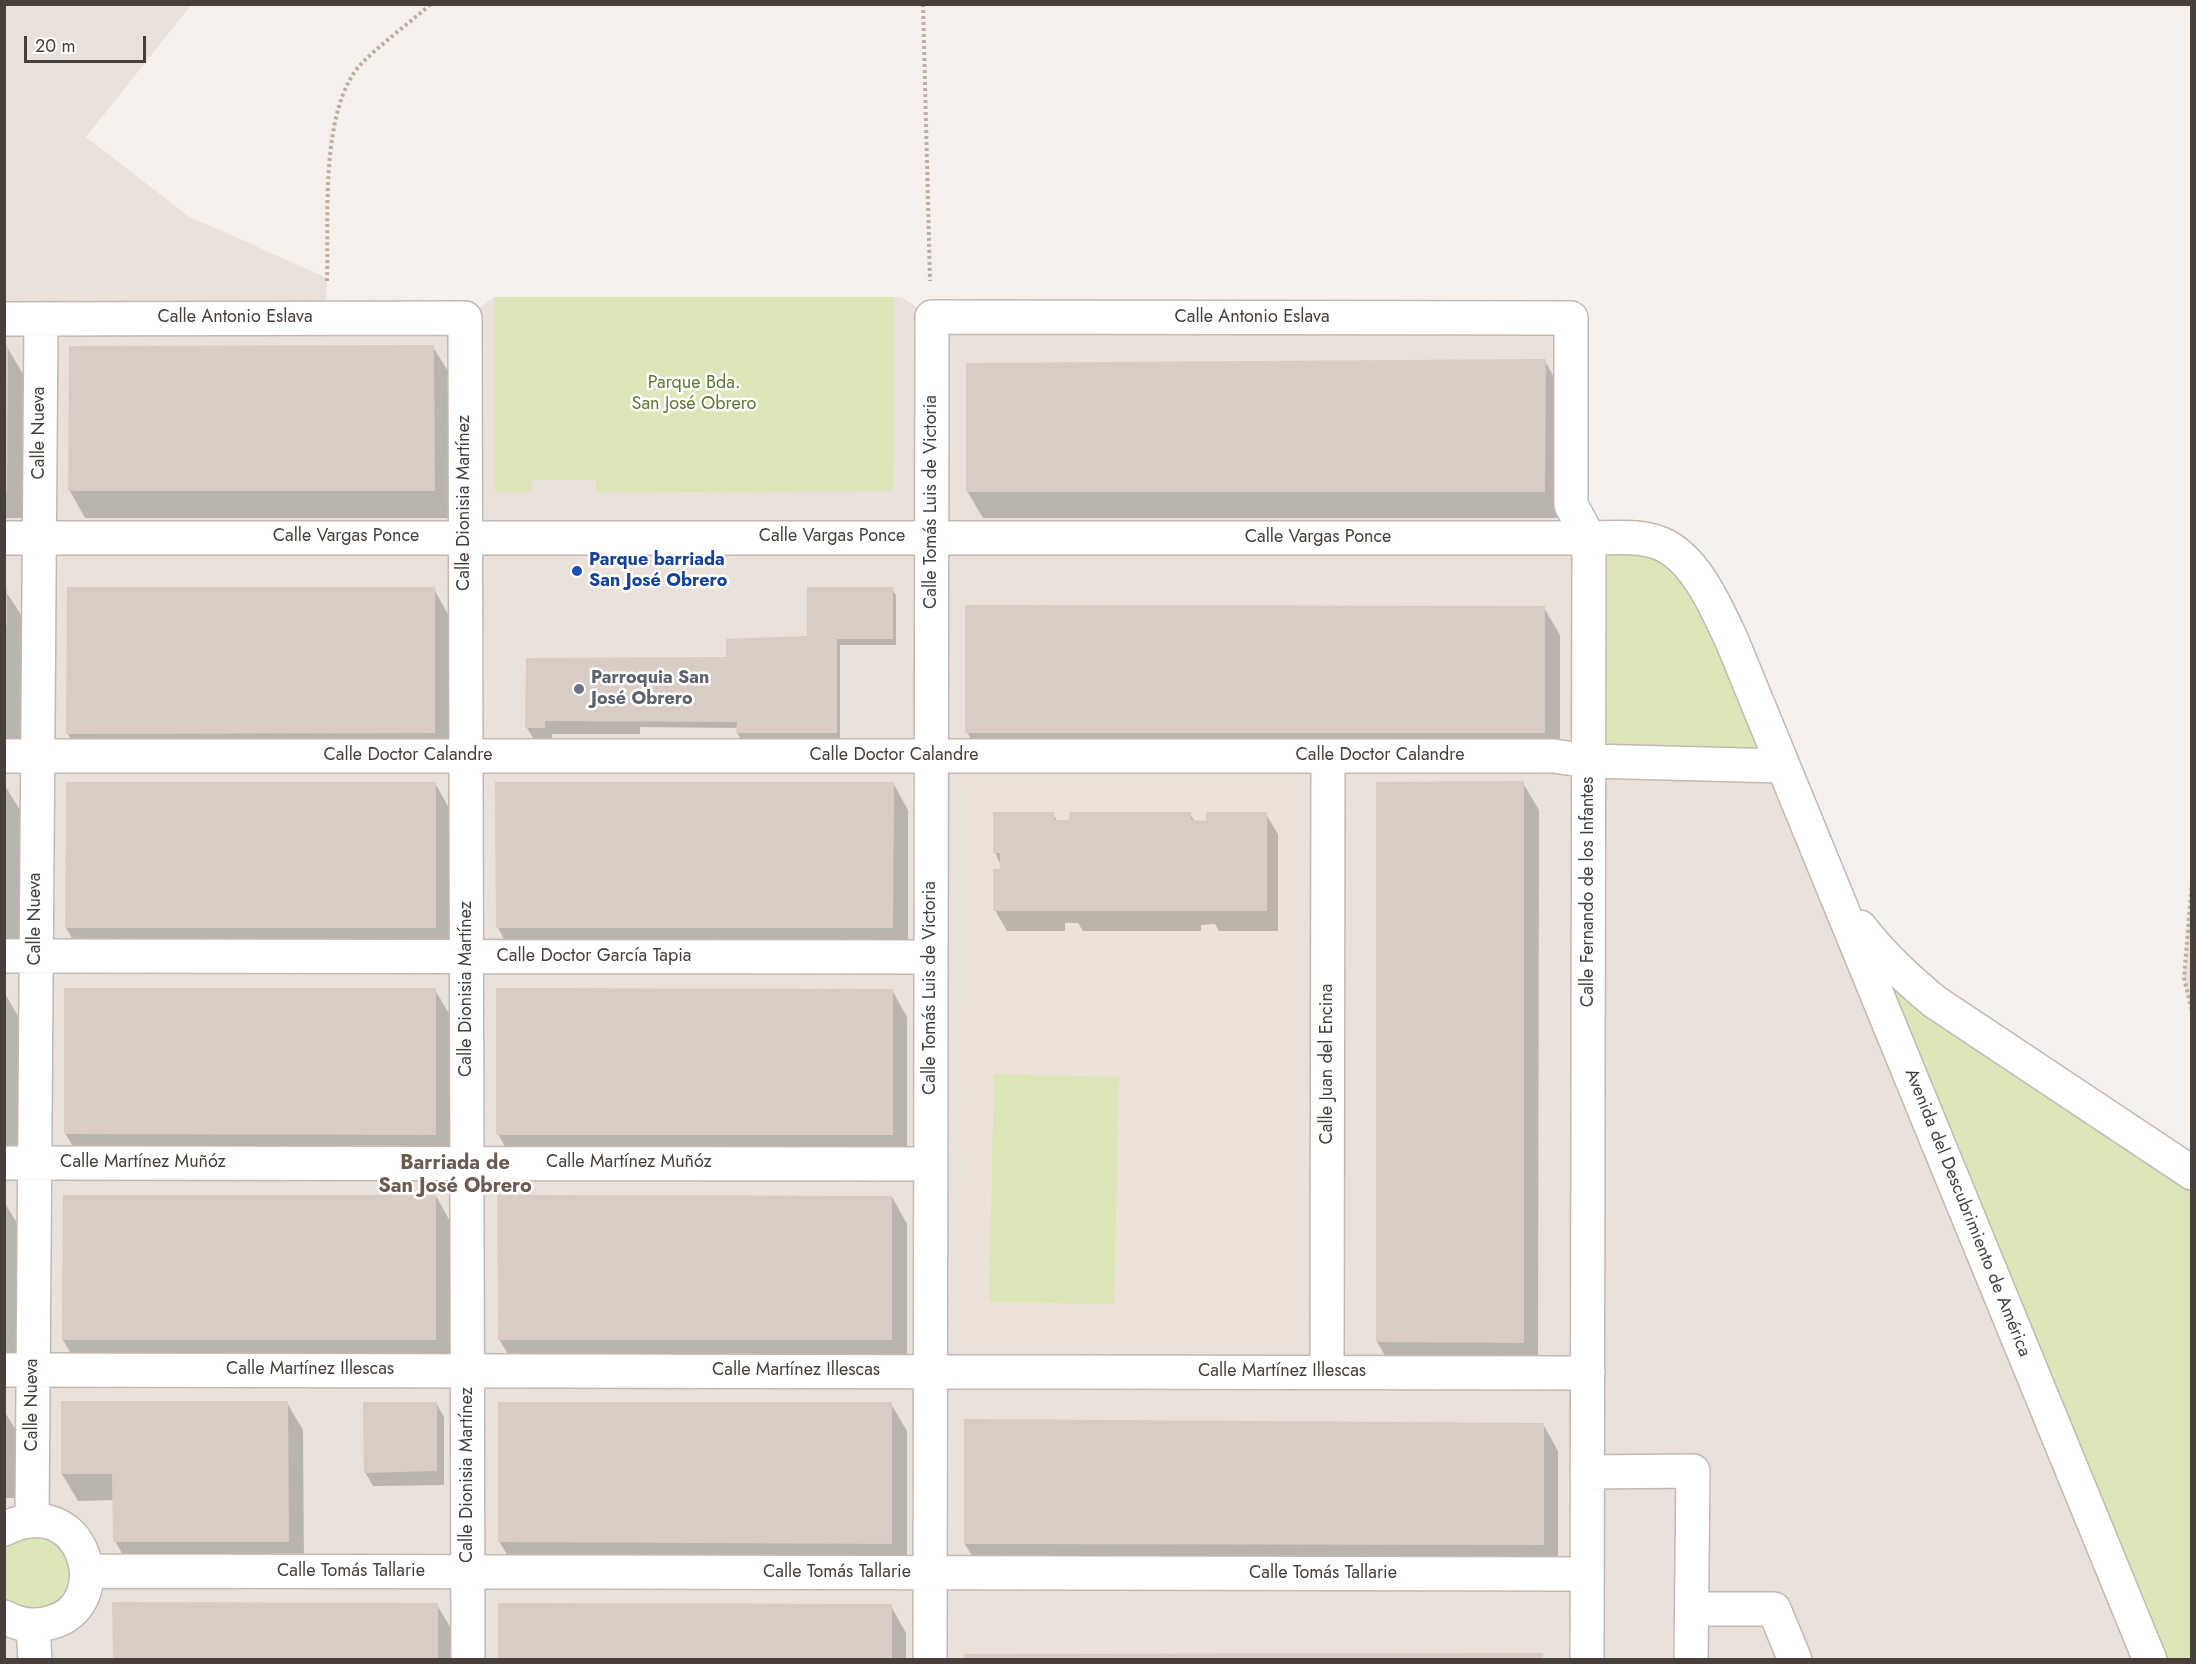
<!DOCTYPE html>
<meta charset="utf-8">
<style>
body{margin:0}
#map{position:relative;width:2196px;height:1664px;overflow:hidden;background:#f5f0ec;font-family:Jost,sans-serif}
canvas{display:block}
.frame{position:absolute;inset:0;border:6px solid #493f3a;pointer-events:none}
.scale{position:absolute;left:24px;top:36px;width:122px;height:27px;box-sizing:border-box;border:3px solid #493f3a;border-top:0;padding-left:8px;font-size:18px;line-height:21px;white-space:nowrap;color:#493f3a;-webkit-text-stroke:4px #fff;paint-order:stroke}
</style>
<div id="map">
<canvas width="2196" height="1664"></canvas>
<div class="frame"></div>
<div class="scale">20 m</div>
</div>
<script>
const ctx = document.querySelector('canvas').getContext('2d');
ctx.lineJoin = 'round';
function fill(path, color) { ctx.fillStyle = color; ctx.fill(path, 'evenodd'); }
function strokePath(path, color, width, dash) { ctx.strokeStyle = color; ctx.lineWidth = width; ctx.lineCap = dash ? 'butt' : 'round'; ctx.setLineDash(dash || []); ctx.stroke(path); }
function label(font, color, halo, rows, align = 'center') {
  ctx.font = font + ' Jost,sans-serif'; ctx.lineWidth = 5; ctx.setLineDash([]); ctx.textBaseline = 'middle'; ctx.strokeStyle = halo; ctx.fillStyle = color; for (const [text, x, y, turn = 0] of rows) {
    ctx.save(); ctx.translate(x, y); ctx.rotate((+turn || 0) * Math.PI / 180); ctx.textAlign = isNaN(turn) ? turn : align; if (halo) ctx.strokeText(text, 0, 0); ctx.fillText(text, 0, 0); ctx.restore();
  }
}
fill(new Path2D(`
 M 5,5 L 191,5 L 86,137 L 188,216 L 327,278 L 325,318 L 465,318 L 495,297 L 901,297 L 932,317 L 1571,318 L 1589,538 L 1659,542 L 2191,1659 L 5,1660 Z
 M 2191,882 L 2192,1011 L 2191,1011 L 2184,978 Z`), '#e9e1da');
fill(new Path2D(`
 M 965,782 L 1295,782 L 1294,1342 L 964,1341 Z`), '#ede2d7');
fill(new Path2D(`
 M 495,297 L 894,297 L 893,491 L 596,492 L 596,480 L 532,480 L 531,492 L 495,492 Z
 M 1589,538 L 1681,557 L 1783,766 L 1589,761 Z
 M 1866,935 L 2191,1173 L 2191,1659 L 2151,1659 Z
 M 994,1074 L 1119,1077 L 1114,1304 L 989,1302 Z
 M 5,1529 L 69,1533 L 72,1610 L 5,1617 Z`), '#dce6b8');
fill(new Path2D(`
 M 4,347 L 7,347 L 23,374 L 22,518 L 4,518 Z
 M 433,347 L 449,373 L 449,518 L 85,518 L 70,491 Z
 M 1545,361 L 1560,388 L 1560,518 L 983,518 L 967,491 Z
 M 4,589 L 22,616 L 20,760 L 4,760 Z
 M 434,589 L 449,616 L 450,759 L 83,761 L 68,734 Z
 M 892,589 L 896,595 L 896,645 L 840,645 L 840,739 L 741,739 L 737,733 L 738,728 L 640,727 L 640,734 L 552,734 L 552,742 L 535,741 L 527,728 L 527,659 L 727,659 L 809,638 Z
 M 1544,608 L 1560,635 L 1560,759 L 982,759 L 967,732 Z
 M 435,783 L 450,810 L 450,955 L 82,955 L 66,928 Z
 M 497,783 L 893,783 L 908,810 L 908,955 L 513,955 L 498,928 Z
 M 1523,783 L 1539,810 L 1538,1370 L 1393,1369 L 1377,1342 Z
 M 4,784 L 20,810 L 19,954 L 4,954 Z
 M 1053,814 L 1057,821 L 1190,814 L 1195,822 L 1207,822 L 1266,814 L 1278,834 L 1278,931 L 1219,931 L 1215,924 L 1201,925 L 1201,931 L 1083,931 L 1078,923 L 1065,923 L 1065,931 L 1007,931 L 995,910 L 1003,871 L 995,852 Z
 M 435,990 L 451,1017 L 451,1161 L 81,1160 L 65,1133 Z
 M 892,990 L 907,1017 L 907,1162 L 513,1161 L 498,1134 Z
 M 4,992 L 18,1016 L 18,1161 L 4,1161 Z
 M 436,1196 L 451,1223 L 451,1366 L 79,1367 L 63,1340 Z
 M 892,1197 L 907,1224 L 907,1367 L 515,1366 L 499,1339 Z
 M 4,1202 L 17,1223 L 16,1366 L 4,1366 Z
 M 287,1403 L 303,1430 L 304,1569 L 130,1568 L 115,1541 L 114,1500 L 78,1501 L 62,1474 Z
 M 436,1403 L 444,1417 L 444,1485 L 373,1486 L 365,1472 Z
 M 891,1404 L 907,1431 L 907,1570 L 515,1568 L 499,1541 Z
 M 4,1411 L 16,1430 L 15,1498 L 4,1498 Z
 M 1543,1424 L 1558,1451 L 1558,1572 L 981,1571 L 965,1544 Z
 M 437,1605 L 453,1632 L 453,1660 L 115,1660 Z
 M 891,1606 L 906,1633 L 906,1660 L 500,1660 Z`), '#0003');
fill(new Path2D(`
 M 5,345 L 8,345 L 7,492 L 5,492 Z
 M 434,345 L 435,491 L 68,491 L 69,346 Z
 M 1546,359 L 1545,492 L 966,492 L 966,363 Z
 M 4,587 L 7,587 L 7,625 L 4,625 Z
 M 67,587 L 435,587 L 435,733 L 66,734 Z
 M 807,587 L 893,587 L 893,639 L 837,639 L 837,733 L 736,733 L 737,722 L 545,721 L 545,728 L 525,728 L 526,658 L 726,657 L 726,639 L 807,636 Z
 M 965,605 L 1545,606 L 1545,733 L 965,733 Z
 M 1524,781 L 1524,1343 L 1376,1342 L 1376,782 Z
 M 66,782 L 436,782 L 436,928 L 65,928 Z
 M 495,782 L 894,782 L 893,928 L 496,928 Z
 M 993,812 L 1054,812 L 1054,820 L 1069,820 L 1070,812 L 1191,812 L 1191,820 L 1206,821 L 1206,812 L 1267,812 L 1267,911 L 993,911 L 993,869 L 1000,869 L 1000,853 L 993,853 Z
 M 64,988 L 436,988 L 436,1135 L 64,1134 Z
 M 496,988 L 893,989 L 893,1135 L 496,1135 Z
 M 63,1195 L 436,1195 L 436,1340 L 62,1340 Z
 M 497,1195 L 892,1196 L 892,1340 L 498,1340 Z
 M 61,1401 L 288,1401 L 289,1542 L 113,1542 L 112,1474 L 61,1474 Z
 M 363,1402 L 437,1402 L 437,1471 L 364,1473 Z
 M 498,1402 L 892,1402 L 892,1544 L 498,1542 Z
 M 964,1419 L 1544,1423 L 1544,1545 L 964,1544 Z
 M 112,1602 L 438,1603 L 438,1660 L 113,1660 Z
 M 498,1603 L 892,1604 L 892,1660 L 498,1660 Z
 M 1543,1653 L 1543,1660 L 964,1660 L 964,1654 Z`), '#d9ccc5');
const minor = new Path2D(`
 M 4,319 L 465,318 L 468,1660
 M 4,538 L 1589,538 C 1609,538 1640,535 1659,543 C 1695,556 1717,609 1732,641 L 2150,1660
 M 4,756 L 1553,756 L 1589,761 L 1783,766
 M 1860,927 C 1882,956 1907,979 1935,1002 L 2192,1173
 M 4,956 L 931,957
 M 4,1163 L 930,1164
 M 4,1370 L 1588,1373
 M 1327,1372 L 1328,757
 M 1587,1472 L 1693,1471 L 1691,1660
 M 32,1519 L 41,319
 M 4,1529 C 85,1488 118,1607 49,1623 C 32,1627 20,1625 4,1617
 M 87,1571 L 1587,1574
 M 1692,1609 L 1774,1609 L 1795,1660
 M 33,1626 L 35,1660
 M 930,1660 L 932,317 L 1571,318 L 1571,505 L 1589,538 L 1587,1660`);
strokePath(minor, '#c3b9b2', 36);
strokePath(new Path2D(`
 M 923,4 L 930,281
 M 327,281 C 329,221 319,110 361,64 C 382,43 408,24 431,4
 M 2192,882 L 2184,978 L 2192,1011`), '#c1aea1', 4, [3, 3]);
strokePath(minor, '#fff', 33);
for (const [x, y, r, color] of [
 [577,571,6,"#1a4fb4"],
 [579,689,6,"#6b7280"]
]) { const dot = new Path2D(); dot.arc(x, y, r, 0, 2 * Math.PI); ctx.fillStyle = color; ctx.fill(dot); strokePath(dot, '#fff', 2); }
label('18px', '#493f3a', '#fff', [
 ["Calle Antonio Eslava",235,318],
 ["Calle Antonio Eslava",1252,318],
 ["Calle Nueva",40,433,-90],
 ["Calle Tomás Luis de Victoria",932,502,-90],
 ["Calle Dionisia Martínez",465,503,-90],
 ["Calle Vargas Ponce",346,537],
 ["Calle Vargas Ponce",832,537],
 ["Calle Vargas Ponce",1318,538],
 ["Calle Doctor Calandre",408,756],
 ["Calle Doctor Calandre",894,756],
 ["Calle Doctor Calandre",1380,756],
 ["Calle Fernando de los Infantes",1589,892,-90],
 ["Calle Nueva",36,919,-90],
 ["Calle Doctor García Tapia",594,957],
 ["Calle Tomás Luis de Victoria",931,988,-90],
 ["Calle Dionisia Martínez",467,989,-90],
 ["Calle Juan del Encina",1328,1064,-90],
 ["Calle Martínez Muñóz",143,1163],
 ["Calle Martínez Muñóz",629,1163],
 ["Avenida del Descubrimiento de América",1967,1213,68],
 ["Calle Martínez Illescas",310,1370],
 ["Calle Martínez Illescas",796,1371],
 ["Calle Martínez Illescas",1282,1372],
 ["Calle Nueva",33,1405,-90],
 ["Calle Dionisia Martínez",468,1475,-90],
 ["Calle Tomás Tallarie",351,1572],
 ["Calle Tomás Tallarie",837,1573],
 ["Calle Tomás Tallarie",1323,1574]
]);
label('18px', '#5c792f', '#fff', [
 ["Parque Bda.",694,384],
 ["San José Obrero",694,405]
]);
label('bold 18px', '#164399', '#fff', [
 ["Parque barriada",589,561],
 ["San José Obrero",589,582]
], 'left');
label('bold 18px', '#5b616d', '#fff', [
 ["Parroquia San",591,679],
 ["José Obrero",591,700]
], 'left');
label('bold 20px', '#6b5b52', '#fff', [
 ["Barriada de",455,1164],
 ["San José Obrero",455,1187]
]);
</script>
